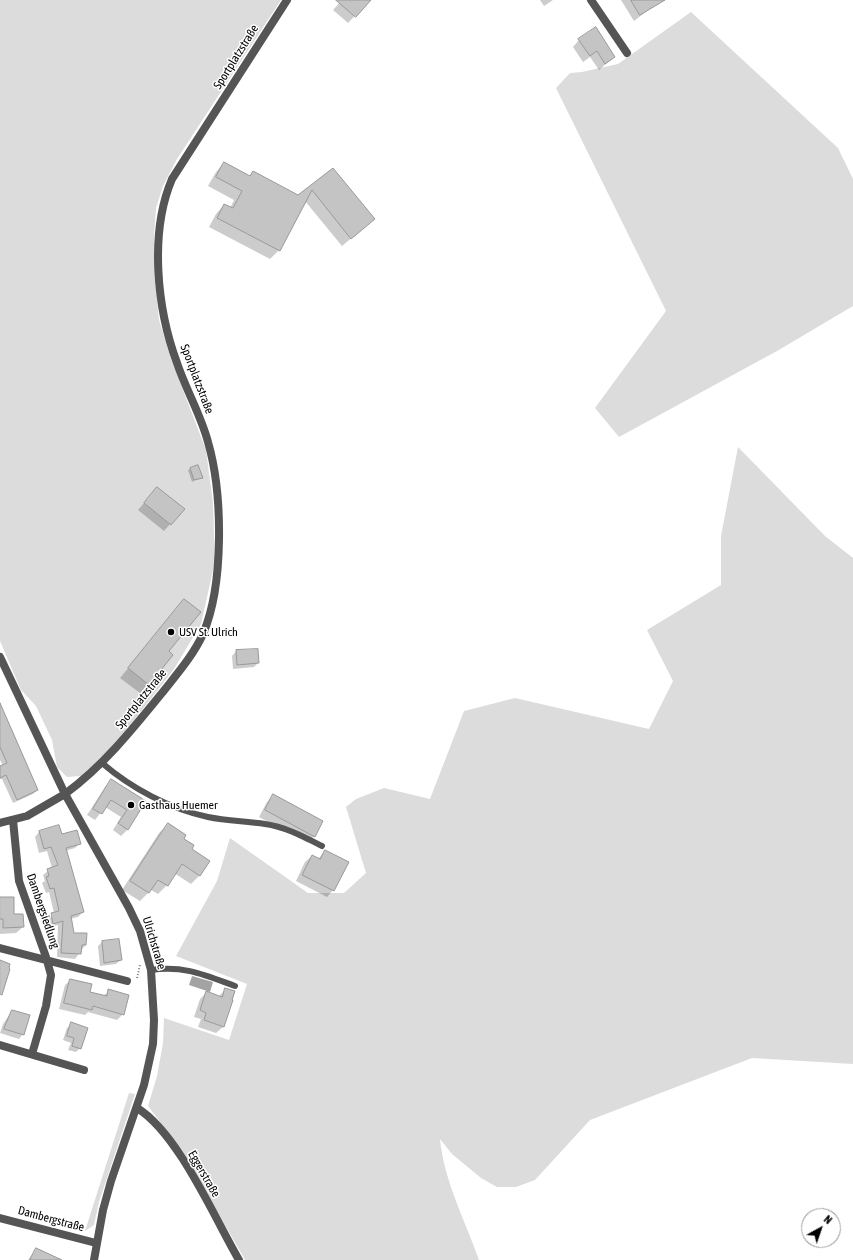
<!DOCTYPE html>
<meta charset="utf-8">
<style>
body{margin:0}
#map{position:relative;width:853px;height:1260px;overflow:hidden;background:#fff;font-family:"Asap Condensed",sans-serif}
canvas{display:block}
.north{position:absolute;left:801px;top:1208px;width:40px;height:40px;box-sizing:border-box;background:#fff;border:1px solid #999;border-radius:50%;rotate:40deg;font-size:11px;font-weight:700;line-height:16px;text-align:center;color:#000}
.north::after{content:'';display:block;margin:auto;width:14px;height:18px;background:#000;clip-path:polygon(50% 0,100% 100%,50% 72%,0 100%)}
</style>
<div id="map">
<canvas width="853" height="1260"></canvas>
<div class="north">N</div>
</div>
<script>
const ctx = document.querySelector('canvas').getContext('2d');
ctx.lineJoin = 'round';
function fill(path, color) { ctx.fillStyle = color; ctx.fill(path, 'evenodd'); }
function strokePath(path, color, width, dash) { ctx.strokeStyle = color; ctx.lineWidth = width; ctx.lineCap = dash ? 'butt' : 'round'; ctx.setLineDash(dash || []); ctx.stroke(path); }
function label(font, color, halo, rows, align = 'center') {
  ctx.font = font + ' "Asap Condensed",sans-serif'; ctx.lineWidth = 3; ctx.setLineDash([]); ctx.textBaseline = 'middle'; ctx.strokeStyle = halo; ctx.fillStyle = color; for (const [text, x, y, turn = 0] of rows) {
    ctx.save(); ctx.translate(x, y); ctx.rotate((+turn || 0) * Math.PI / 180); ctx.textAlign = isNaN(turn) ? turn : align; if (halo) ctx.strokeText(text, 0, 0); ctx.fillText(text, 0, 0); ctx.restore();
  }
}
fill(new Path2D(`
 M 0,0 L 281,0 L 177,159 L 163,186 L 156,208 L 154,237 L 155,280 L 159,320 L 171,359 L 206,450 L 213,503 L 215,561 L 201,624 L 174,669 L 118,741 L 81,776 L 67,777 L 57,767 L 52,740 L 36,706 L 21,690 L 0,641 Z
 M 691,12 L 838,148 L 853,179 L 853,306 L 777,351 L 619,437 L 595,408 L 666,311 L 556,88 L 570,73 L 582,72 L 618,64 Z
 M 738,447 L 825,536 L 853,558 L 853,1064 L 752,1058 L 590,1120 L 535,1180 L 516,1187 L 497,1187 L 481,1178 L 452,1154 L 440,1139 C 444,1181 465,1220 479,1260 L 245,1260 L 186,1156 L 148,1106 L 157,1076 L 163,1043 L 164,1018 L 229,1040 L 247,984 L 176,956 L 217,881 L 230,838 L 308,893 L 344,893 L 366,873 L 346,807 L 356,799 L 384,788 L 430,799 L 464,711 L 515,698 L 649,729 L 673,681 L 647,630 L 721,585 L 721,536 Z
 M 129,1093 L 135,1094 L 99,1202 L 94,1225 L 85,1231 Z`), '#dcdcdc');
fill(new Path2D(`
 M 192,976 L 213,982 L 210,992 L 189,985 Z`), '#a3a3a3');
fill(new Path2D(`
 M 342,0 L 370,0 L 348,23 L 333,10 Z
 M 540,0 L 553,0 L 544,6 Z
 M 621,0 L 654,0 L 656,4 L 634,21 Z
 M 579,40 L 614,57 L 599,70 L 590,57 L 583,62 L 573,47 Z
 M 224,163 L 249,176 L 253,172 L 298,197 L 332,169 L 374,219 L 342,246 L 305,201 L 279,250 L 270,259 L 209,227 L 216,214 L 224,205 L 230,208 L 234,200 L 208,186 L 216,172 Z
 M 198,466 L 201,477 L 192,482 L 188,470 Z
 M 151,495 L 183,509 L 164,531 L 138,510 Z
 M 184,600 L 168,652 L 172,655 L 140,693 L 120,678 Z
 M 257,650 L 258,663 L 254,667 L 233,669 L 232,656 L 236,651 Z
 M 0,707 L 37,790 L 33,794 L 13,803 L 2,779 L 0,779 L 0,767 L 3,766 L 0,760 Z
 M 112,781 L 145,802 L 128,829 L 121,836 L 113,830 L 121,817 L 105,807 L 95,820 L 87,815 L 105,787 Z
 M 273,796 L 314,836 L 308,843 L 259,817 L 267,802 Z
 M 168,824 L 190,849 L 200,875 L 191,884 L 174,873 L 167,885 L 158,894 L 151,890 L 140,901 L 122,890 L 159,833 Z
 M 39,832 L 61,836 L 80,843 L 75,848 L 65,851 L 83,912 L 78,917 L 70,919 L 73,934 L 86,944 L 75,959 L 57,957 L 58,925 L 48,928 L 46,919 L 54,913 L 49,892 L 46,893 L 42,883 L 45,881 L 43,875 L 52,868 L 47,851 L 39,853 L 35,837 Z
 M 325,851 L 333,890 L 327,897 L 296,881 L 305,862 L 312,856 L 318,859 Z
 M 0,898 L 23,927 L 16,933 L 0,934 Z
 M 118,940 L 121,960 L 116,964 L 100,966 L 98,946 L 102,942 Z
 M 71,980 L 89,993 L 103,996 L 109,991 L 123,1014 L 117,1020 L 88,1012 L 85,1015 L 59,1009 L 65,985 Z
 M 226,989 L 232,1001 L 223,1027 L 216,1033 L 198,1027 L 201,1019 L 194,1017 L 200,999 L 207,992 L 219,996 Z
 M 12,1011 L 23,1034 L 19,1039 L 0,1033 L 3,1024 Z
 M 72,1024 L 80,1048 L 76,1052 L 68,1050 L 71,1043 L 63,1040 L 67,1028 Z
 M 36,1249 L 59,1260 L 28,1260 Z`), '#0003');
const building = new Path2D(`
 M 336,0 L 371,0 L 356,17 Z
 M 631,0 L 665,0 L 640,15 Z
 M 596,27 L 615,57 L 605,64 L 597,51 L 590,56 L 578,39 Z
 M 224,162 L 250,176 L 253,171 L 298,195 L 333,168 L 375,219 L 351,239 L 312,190 L 280,251 L 217,218 L 224,204 L 233,208 L 242,191 L 216,177 Z
 M 198,465 L 203,478 L 194,480 L 190,468 Z
 M 157,487 L 185,509 L 171,525 L 144,503 Z
 M 184,599 L 201,612 L 169,651 L 173,655 L 149,685 L 128,668 Z
 M 258,649 L 259,663 L 237,665 L 236,650 Z
 M 0,703 L 38,790 L 17,800 L 6,775 L 0,778 L 0,766 L 7,763 L 0,747 Z
 M 111,779 L 146,801 L 128,830 L 118,823 L 127,810 L 111,800 L 102,814 L 93,809 Z
 M 273,794 L 323,821 L 315,837 L 265,810 Z
 M 168,823 L 186,835 L 184,839 L 194,845 L 192,849 L 210,861 L 200,876 L 182,864 L 168,886 L 158,880 L 149,893 L 130,881 Z
 M 59,825 L 62,834 L 77,830 L 81,844 L 66,848 L 84,912 L 71,916 L 74,933 L 87,933 L 86,945 L 82,945 L 81,954 L 61,953 L 63,921 L 53,924 L 51,913 L 59,911 L 54,888 L 50,889 L 46,877 L 49,876 L 47,869 L 58,865 L 51,847 L 44,849 L 39,831 Z
 M 325,850 L 349,862 L 334,891 L 302,875 L 312,855 L 320,859 Z
 M 0,897 L 14,897 L 14,914 L 23,914 L 24,927 L 3,928 L 3,919 L 0,919 Z
 M 119,939 L 122,960 L 104,963 L 102,941 Z
 M 0,960 L 10,964 L 9,968 L 10,969 L 2,995 L 0,994 Z
 M 70,979 L 92,984 L 90,992 L 107,996 L 108,989 L 129,995 L 124,1015 L 93,1006 L 92,1010 L 64,1003 Z
 M 225,988 L 235,991 L 232,1000 L 233,1000 L 224,1027 L 204,1020 L 206,1013 L 200,1010 L 206,991 L 222,997 Z
 M 12,1010 L 30,1015 L 24,1035 L 4,1029 Z
 M 71,1022 L 88,1028 L 81,1049 L 72,1046 L 74,1038 L 67,1036 Z
 M 36,1248 L 62,1260 L 30,1260 Z`);
fill(building, '#c4c4c4');
strokePath(building, '#999', 1);
strokePath(new Path2D(`
 M 137,978 L 140,965`), '#777', 2, [1, 2]);
strokePath(new Path2D(`
 M 102,763 C 131,788 170,809 208,817 C 227,821 246,821 265,824 C 286,827 304,837 322,846
 M 151,970 C 183,965 205,975 235,986`), '#555', 6);
strokePath(new Path2D(`
 M 591,0 L 627,53
 M 65,794 C 103,766 132,730 162,693 C 176,675 193,656 203,634 C 224,585 223,494 208,442 C 201,415 186,390 177,363 C 157,309 149,233 172,179 L 287,0
 M 13,820 L 19,881 L 46,957 L 51,975 L 46,1006 L 32,1054
 M 0,948 L 127,981
 M 0,1045 L 84,1070
 M 137,1108 C 178,1133 214,1217 239,1260
 M 0,1218 L 96,1243`), '#555', 8);
strokePath(new Path2D(`
 M 0,657 L 65,794 L 129,908 L 140,931 L 151,970 L 154,1020 L 153,1044 L 144,1085 L 111,1181 L 103,1210 L 94,1260
 M 0,823 L 27,816 L 65,794`), '#555', 8);
for (const [x, y, r, color] of [
 [171,632,4,"#000"],
 [131,805,4,"#000"]
]) { const dot = new Path2D(); dot.arc(x, y, r, 0, 2 * Math.PI); ctx.fillStyle = color; ctx.fill(dot); strokePath(dot, '#fff', 1.5); }
label('12px', '#000', '#fff', [
 ["Sportplatzstraße",236,57,-58],
 ["Sportplatzstraße",197,379,69],
 ["Sportplatzstraße",141,699,-51],
 ["Dambergsiedlung",43,911,71],
 ["Ulrichstraße",154,943,73],
 ["Eggerstraße",204,1174,60],
 ["Dambergstraße",51,1219,15]
]);
label('12px', '#000', '#fff', [
 ["USV St. Ulrich",179,632],
 ["Gasthaus Huemer",139,805]
], 'left');
</script>
